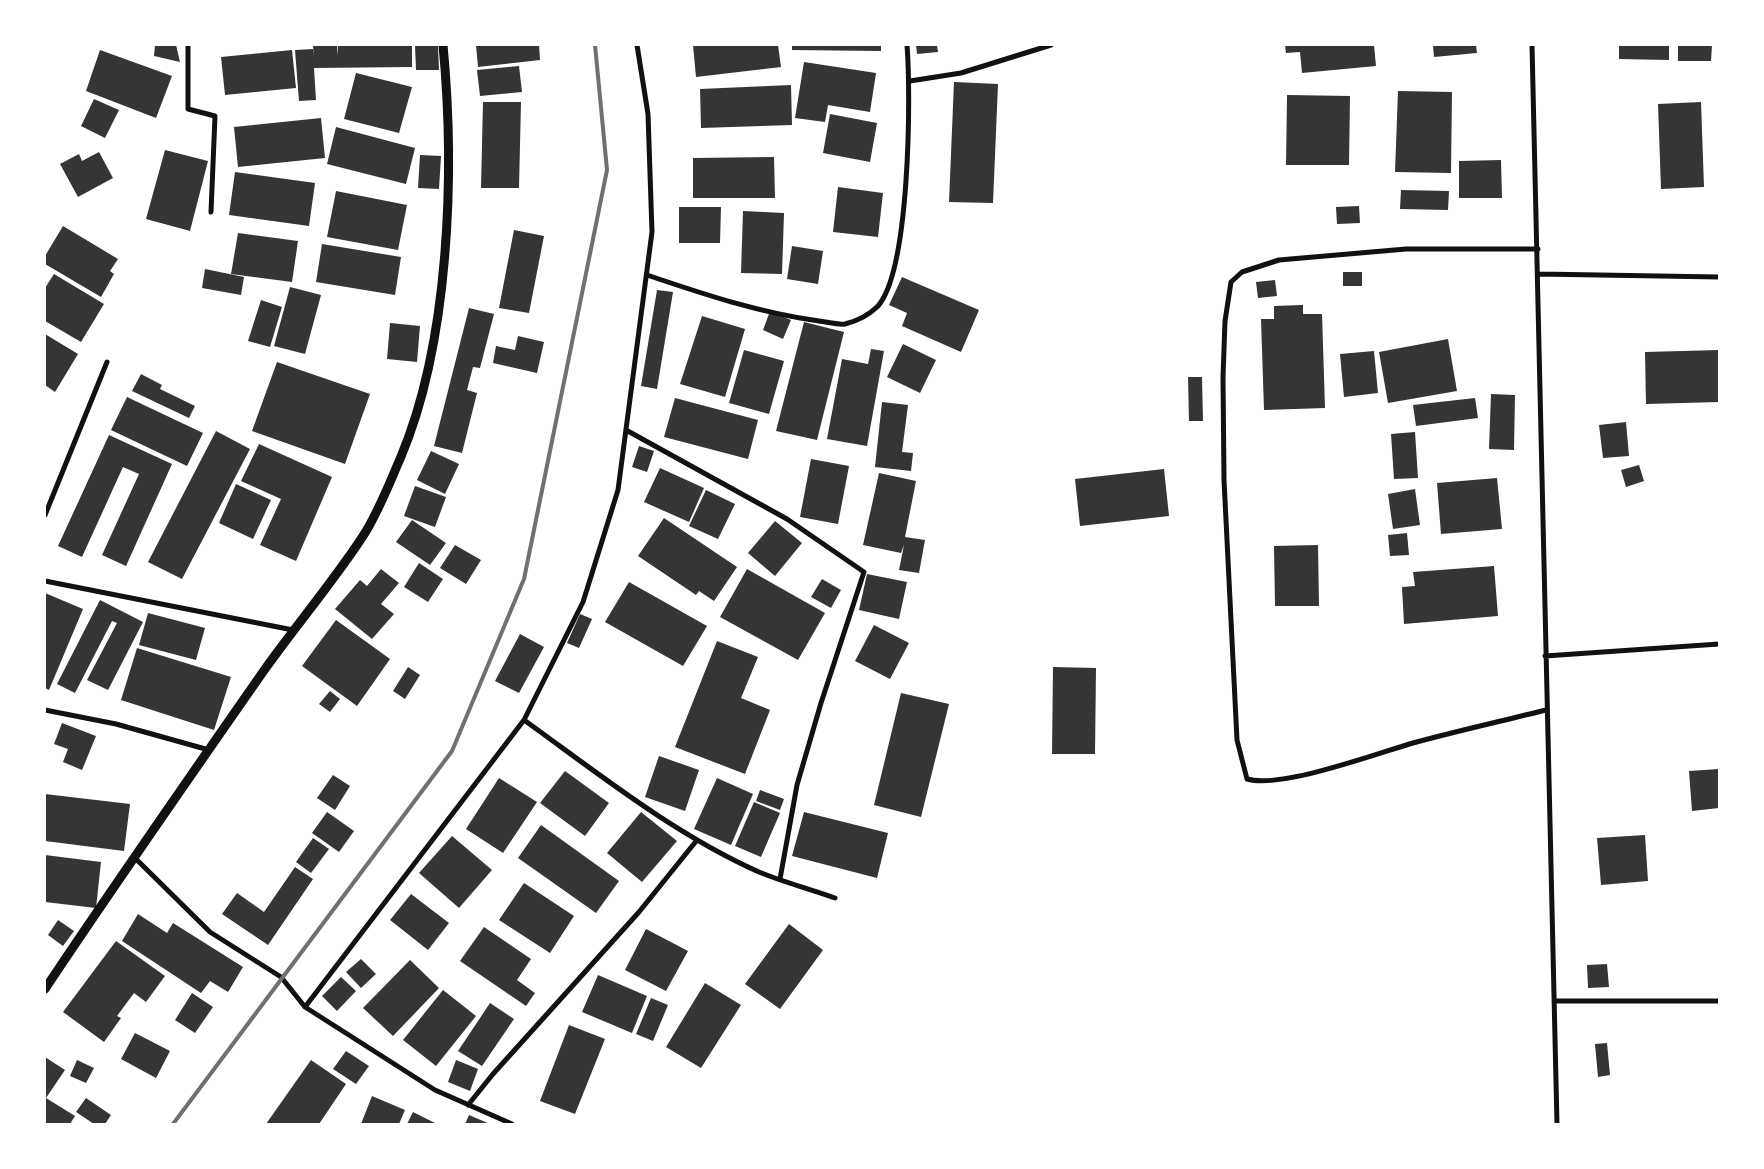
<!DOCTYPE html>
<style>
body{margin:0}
#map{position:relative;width:1764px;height:1169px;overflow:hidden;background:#fff;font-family:Montserrat,sans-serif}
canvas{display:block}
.frame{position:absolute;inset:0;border:46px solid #fff;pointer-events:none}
</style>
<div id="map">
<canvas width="1764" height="1169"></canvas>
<div class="frame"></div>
</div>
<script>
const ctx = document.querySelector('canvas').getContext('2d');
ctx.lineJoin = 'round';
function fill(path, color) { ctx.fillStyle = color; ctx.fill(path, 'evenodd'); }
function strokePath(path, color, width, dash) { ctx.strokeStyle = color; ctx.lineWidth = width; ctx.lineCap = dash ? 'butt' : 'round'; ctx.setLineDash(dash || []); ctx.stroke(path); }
fill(new Path2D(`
 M 155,45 L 176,45 L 180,62 L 154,56 Z
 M 313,45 L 337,45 L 337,56 L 338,45 L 412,45 L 412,67 L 314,68 L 316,100 L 299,101 L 295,50 L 313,49 L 314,59 Z
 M 415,45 L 438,45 L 439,70 L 416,70 Z
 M 476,45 L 539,45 L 540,60 L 478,67 Z
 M 693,45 L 778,45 L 781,67 L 696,77 Z
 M 792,45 L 881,45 L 881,51 L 792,50 Z
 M 916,45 L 937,45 L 938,52 L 917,54 Z
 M 1285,45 L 1374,45 L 1376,66 L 1302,73 L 1300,52 L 1286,53 Z
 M 1433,45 L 1476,45 L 1477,53 L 1434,57 Z
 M 1619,45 L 1669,45 L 1669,60 L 1619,59 Z
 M 1678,45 L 1712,45 L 1711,61 L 1678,61 Z
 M 100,50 L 172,76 L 156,118 L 86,91 Z
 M 292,50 L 296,88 L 225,95 L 221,57 Z
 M 804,62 L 876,73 L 870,112 L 828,105 L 825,122 L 795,118 Z
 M 519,66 L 522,92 L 480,96 L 477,70 Z
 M 356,73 L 412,87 L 399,133 L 344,119 Z
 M 954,82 L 998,84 L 993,203 L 949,202 Z
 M 791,85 L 792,125 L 701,128 L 700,89 Z
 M 1398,91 L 1452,92 L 1451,173 L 1395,172 Z
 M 1287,95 L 1350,96 L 1349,165 L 1286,165 Z
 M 94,99 L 119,110 L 105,138 L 81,126 Z
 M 483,102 L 521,102 L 519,188 L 481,188 Z
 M 1701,102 L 1704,187 L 1661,189 L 1658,104 Z
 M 830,114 L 877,123 L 870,162 L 823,153 Z
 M 321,118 L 325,158 L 238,167 L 234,127 Z
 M 336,127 L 415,148 L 406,184 L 327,164 Z
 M 165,150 L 208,161 L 190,231 L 146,219 Z
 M 99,152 L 113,178 L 78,197 L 60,164 L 79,154 L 82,161 Z
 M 420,155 L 441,156 L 439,189 L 418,188 Z
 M 774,157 L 775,198 L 693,198 L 693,158 Z
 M 1501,160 L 1502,198 L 1459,198 L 1459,161 Z
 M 235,172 L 315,183 L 309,226 L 229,215 Z
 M 838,187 L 883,193 L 878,237 L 833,232 Z
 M 1401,190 L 1449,191 L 1448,210 L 1400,209 Z
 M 336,191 L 407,205 L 398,250 L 327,237 Z
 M 1359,206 L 1360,223 L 1337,224 L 1336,207 Z
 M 679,207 L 721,207 L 720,243 L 679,243 Z
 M 743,211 L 784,213 L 782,274 L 741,273 Z
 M 63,226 L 118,259 L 110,271 L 114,274 L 101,297 L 45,264 L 45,256 Z
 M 514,230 L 544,236 L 529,313 L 499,308 Z
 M 238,233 L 298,241 L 292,282 L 231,274 Z
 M 322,244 L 401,257 L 395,295 L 316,282 Z
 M 792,246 L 823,251 L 818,284 L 787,279 Z
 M 205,269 L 244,277 L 241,295 L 202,288 Z
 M 1343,272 L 1362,272 L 1362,286 L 1343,286 Z
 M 54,274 L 104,304 L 81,342 L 45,321 L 45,288 Z
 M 902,277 L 979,310 L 961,352 L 902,326 L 907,313 L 889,305 Z
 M 1275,280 L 1277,296 L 1258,298 L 1256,282 Z
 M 290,287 L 321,295 L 305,354 L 274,346 Z
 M 657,290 L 673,292 L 657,389 L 641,386 Z
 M 261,300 L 282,307 L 270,347 L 248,341 Z
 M 1303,305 L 1303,314 L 1322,314 L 1325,408 L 1264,410 L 1261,319 L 1274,319 L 1274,306 Z
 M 469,308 L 494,314 L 480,368 L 473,367 L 467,390 L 477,393 L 462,453 L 434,446 Z
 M 770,311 L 791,320 L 783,339 L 763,330 Z
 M 702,316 L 745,329 L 725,397 L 680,384 Z
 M 804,322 L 844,332 L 817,440 L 776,431 Z
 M 390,323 L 420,326 L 417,362 L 387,359 Z
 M 45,334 L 78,354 L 55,392 L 45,385 Z
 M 518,336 L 544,342 L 537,373 L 493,363 L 496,346 L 515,350 Z
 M 1448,339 L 1457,391 L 1388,403 L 1379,352 Z
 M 903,344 L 936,360 L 920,393 L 887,377 Z
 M 871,349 L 884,351 L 867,446 L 827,439 L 842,359 L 868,364 Z
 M 744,350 L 784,361 L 769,414 L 729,403 Z
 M 1719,350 L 1719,402 L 1646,404 L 1645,352 Z
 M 1374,351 L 1378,393 L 1344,397 L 1340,354 Z
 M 277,362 L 370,394 L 345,464 L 252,431 Z
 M 141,374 L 162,385 L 160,389 L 195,406 L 189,418 L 132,391 Z
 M 1188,377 L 1202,377 L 1203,421 L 1189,421 Z
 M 1491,394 L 1515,395 L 1514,450 L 1489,449 Z
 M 127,397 L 203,433 L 187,466 L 111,430 Z
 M 675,398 L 758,420 L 748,459 L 664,437 Z
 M 1475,398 L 1478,418 L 1416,426 L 1413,405 Z
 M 882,402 L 908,405 L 902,452 L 913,453 L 911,471 L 875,467 Z
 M 1626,422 L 1629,456 L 1603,458 L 1599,425 Z
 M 216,431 L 250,449 L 182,579 L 148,562 Z
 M 1415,432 L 1418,478 L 1394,479 L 1391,434 Z
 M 109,435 L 172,464 L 126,566 L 102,555 L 139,474 L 123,467 L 82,557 L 58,546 Z
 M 259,444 L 332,477 L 296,561 L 260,545 L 281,499 L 241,481 Z
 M 639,446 L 654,451 L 647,472 L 632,467 Z
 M 431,451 L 459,464 L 445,494 L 417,480 Z
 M 811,459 L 849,466 L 838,524 L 800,517 Z
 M 1639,465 L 1644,481 L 1626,487 L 1621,470 Z
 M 660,468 L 704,488 L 689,522 L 644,502 Z
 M 1164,469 L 1169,516 L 1080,526 L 1075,479 Z
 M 879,473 L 916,481 L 905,537 L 925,540 L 919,573 L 899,570 L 904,545 L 901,553 L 863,545 Z
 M 1497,478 L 1502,529 L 1441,534 L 1437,483 Z
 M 236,484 L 271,500 L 253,539 L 219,523 Z
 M 415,486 L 446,497 L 435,527 L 404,516 Z
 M 1415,489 L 1420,525 L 1393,529 L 1388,494 Z
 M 706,490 L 735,504 L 718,539 L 689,526 Z
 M 664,518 L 737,567 L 714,601 L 699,591 L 696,595 L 638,556 Z
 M 412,520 L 446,543 L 430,565 L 396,542 Z
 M 775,521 L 802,543 L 775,576 L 748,553 Z
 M 1407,533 L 1409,555 L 1390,556 L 1388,535 Z
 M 455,545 L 481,560 L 466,584 L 440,568 Z
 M 1318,545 L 1319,606 L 1275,606 L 1274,546 Z
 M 419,563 L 443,579 L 428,602 L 404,587 Z
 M 1494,566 L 1498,616 L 1404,624 L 1402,587 L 1415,586 L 1413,572 Z
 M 381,569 L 399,583 L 381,604 L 394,614 L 372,639 L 335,609 L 360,580 L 367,586 Z
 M 747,569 L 825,613 L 798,660 L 720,617 Z
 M 867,574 L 907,582 L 899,619 L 859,610 Z
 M 822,579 L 841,590 L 831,608 L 811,597 Z
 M 629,582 L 707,626 L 683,666 L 605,622 Z
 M 45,593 L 83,609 L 49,690 L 45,688 Z
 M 100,600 L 143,622 L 108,690 L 87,680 L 117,623 L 112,621 L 75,693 L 57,684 Z
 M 148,613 L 205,628 L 196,660 L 139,645 Z
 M 580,614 L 592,619 L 579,648 L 567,643 Z
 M 336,620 L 390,659 L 357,706 L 302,666 Z
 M 874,625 L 909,643 L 890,679 L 855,661 Z
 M 520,634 L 544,647 L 519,693 L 495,681 Z
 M 717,641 L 758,657 L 741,698 L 770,710 L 745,774 L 675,747 Z
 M 137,648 L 231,677 L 214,730 L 121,700 Z
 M 408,667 L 420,675 L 405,699 L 393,691 Z
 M 1053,667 L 1096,668 L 1095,754 L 1052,754 Z
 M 330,691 L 340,699 L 330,712 L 319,704 Z
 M 901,693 L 949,704 L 921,817 L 874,805 Z
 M 62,723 L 96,736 L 82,770 L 63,762 L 68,749 L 54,744 Z
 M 659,756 L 699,770 L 685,811 L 645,797 Z
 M 1719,769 L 1719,808 L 1692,811 L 1689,771 Z
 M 565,771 L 609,803 L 585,836 L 540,803 Z
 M 333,775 L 350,786 L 335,810 L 317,798 Z
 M 499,778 L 537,802 L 503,853 L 466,829 Z
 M 717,778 L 753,794 L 731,845 L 694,829 Z
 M 760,790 L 784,799 L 780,810 L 756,801 Z
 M 45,794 L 130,804 L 124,851 L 45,841 Z
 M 754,802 L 780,813 L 761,857 L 735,846 Z
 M 327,812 L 354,831 L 339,852 L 312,833 Z
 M 641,812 L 677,841 L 642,882 L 607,853 Z
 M 804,812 L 888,833 L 877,878 L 792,856 Z
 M 541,825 L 619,881 L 596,913 L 518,858 Z
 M 1645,835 L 1648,881 L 1601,885 L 1597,838 Z
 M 452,836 L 492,870 L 459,908 L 419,873 Z
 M 313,838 L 329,849 L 311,873 L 296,862 Z
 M 45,855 L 101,862 L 96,908 L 45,902 Z
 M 295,867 L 313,879 L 268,945 L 222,914 L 237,893 L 264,912 Z
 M 524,883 L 574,916 L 550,953 L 499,920 Z
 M 411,894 L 449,923 L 428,950 L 390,920 Z
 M 138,914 L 167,933 L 173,923 L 243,967 L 228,992 L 210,981 L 201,993 L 122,941 Z
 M 58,920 L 74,931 L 63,946 L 48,935 Z
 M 789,924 L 823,950 L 780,1009 L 745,984 Z
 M 484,927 L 531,959 L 517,980 L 535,993 L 526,1006 L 460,961 Z
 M 646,929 L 688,951 L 666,991 L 625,970 Z
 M 116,941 L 165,976 L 146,1002 L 134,993 L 117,1016 L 121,1018 L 104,1042 L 63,1012 Z
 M 361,959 L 376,974 L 361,988 L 346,972 Z
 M 410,960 L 439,988 L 393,1036 L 363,1008 Z
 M 1607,964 L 1609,987 L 1588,988 L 1587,965 Z
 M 598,975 L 647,996 L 632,1033 L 582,1012 Z
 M 341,977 L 356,991 L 337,1011 L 322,996 Z
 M 705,983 L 741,1005 L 701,1068 L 666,1047 Z
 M 443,990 L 476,1016 L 436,1066 L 403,1040 Z
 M 192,993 L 213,1007 L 195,1033 L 175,1020 Z
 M 651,998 L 668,1005 L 653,1041 L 636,1034 Z
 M 490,1003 L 514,1019 L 482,1066 L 458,1051 Z
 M 569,1025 L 605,1039 L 575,1114 L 540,1101 Z
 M 135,1033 L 170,1051 L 156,1078 L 121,1059 Z
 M 1607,1043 L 1610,1075 L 1598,1077 L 1595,1044 Z
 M 346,1051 L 369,1066 L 356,1084 L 333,1069 Z
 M 45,1057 L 65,1070 L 46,1098 L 75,1116 L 70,1124 L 45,1124 Z
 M 77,1060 L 94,1068 L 86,1083 L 70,1076 Z
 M 311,1060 L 346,1084 L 319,1124 L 266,1124 Z
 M 456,1060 L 478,1069 L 470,1091 L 448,1082 Z
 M 372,1096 L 405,1110 L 399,1124 L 361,1124 Z
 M 86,1098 L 111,1115 L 105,1124 L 94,1124 L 76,1112 Z
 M 413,1112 L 437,1124 L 407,1124 Z
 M 469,1115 L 490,1124 L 465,1124 Z`), '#353535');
strokePath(new Path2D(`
 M 188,45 L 188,109 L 215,116 L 211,212
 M 1532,45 L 1557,1124
 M 910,81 L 961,73 L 1051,45
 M 1538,249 L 1406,249 L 1279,260 L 1242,272 L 1231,282 L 1225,321 L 1223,377 L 1224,480 L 1237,740 L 1247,779 C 1281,789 1375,754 1413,743 C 1457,731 1502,721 1546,710
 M 1539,274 L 1719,277
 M 647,275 C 703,294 760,313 819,321 C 827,322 838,325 845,324 C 857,321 869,315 878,306 C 910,269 911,96 907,45
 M 626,430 L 787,519 L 864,572 L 821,703 L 797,785 L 780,879
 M 45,515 L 107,362
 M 45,581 L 293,630
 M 1545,656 L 1719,644
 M 45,710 L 116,724 L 209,750
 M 524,720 C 599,774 674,834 759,872 C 783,882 810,889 835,898
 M 134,857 L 210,932 L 281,977 L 305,1007 L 435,1090 L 512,1124
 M 1554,1001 L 1719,1001
 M 305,1007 L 524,720 L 583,602 L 618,490 L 652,232 L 648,114 L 637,45
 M 468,1105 L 493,1074 L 639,912 L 697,840`), '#111', 5);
strokePath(new Path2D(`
 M 45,989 C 117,881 191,775 265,669 C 297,624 333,582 363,536 C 378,513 389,484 400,459 C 450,342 455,171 443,45`), '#111', 9);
strokePath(new Path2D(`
 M 173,1124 L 452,751 L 524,579 L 607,170 L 595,45`), '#707070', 4);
</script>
